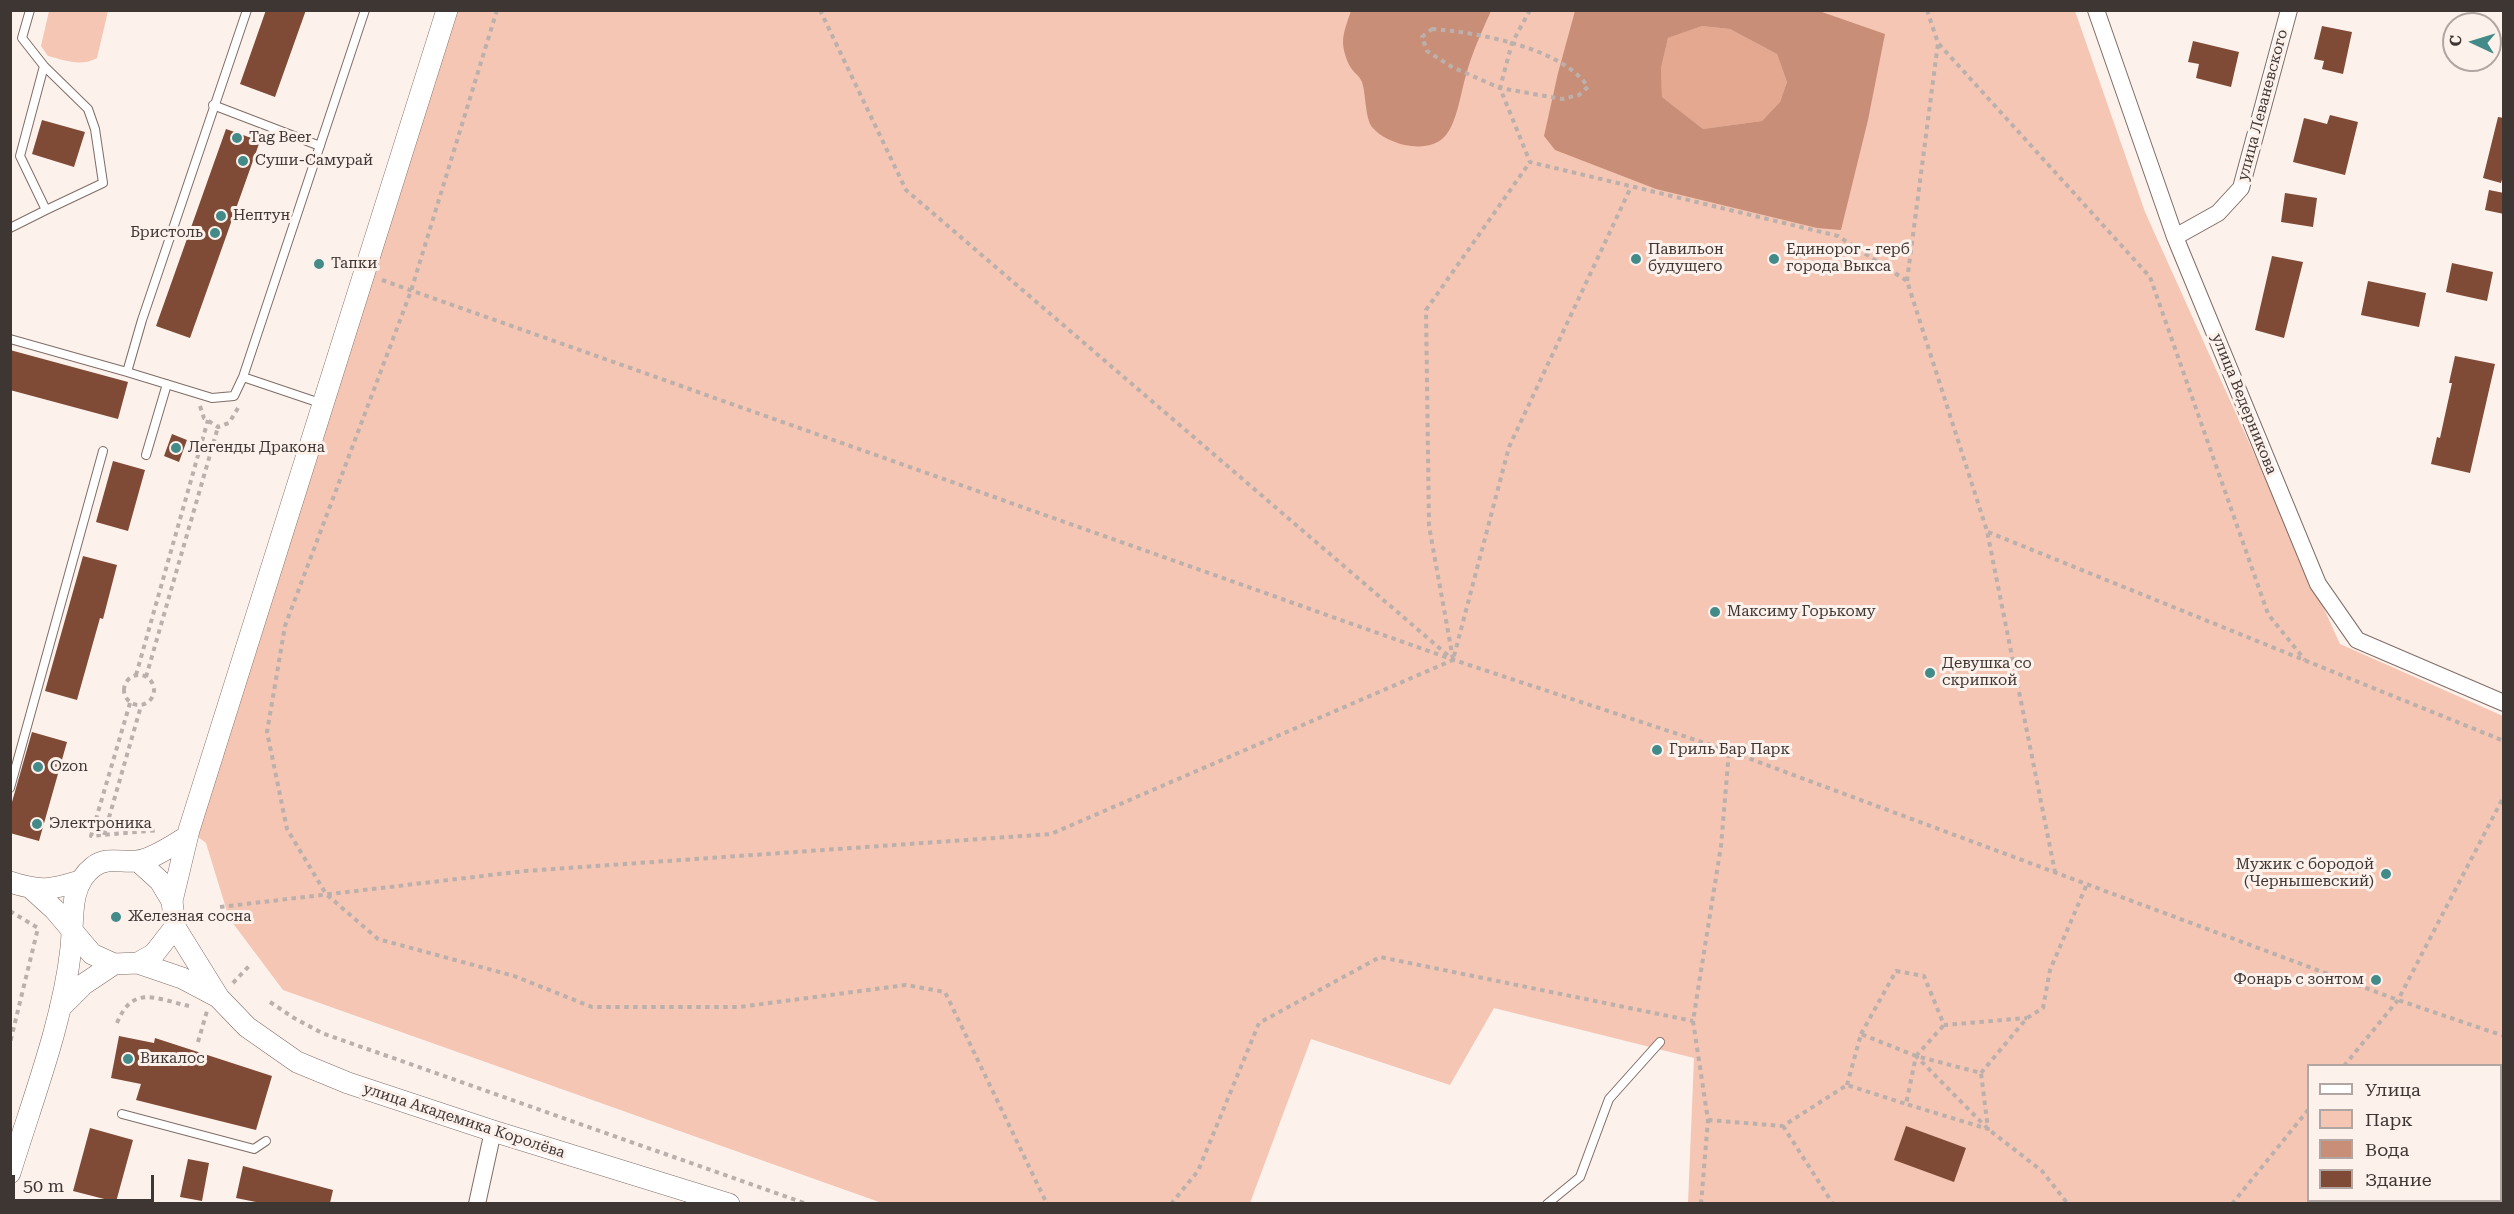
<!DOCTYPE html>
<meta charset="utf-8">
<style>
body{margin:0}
#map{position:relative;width:2514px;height:1214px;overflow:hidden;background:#fdf1ec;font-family:"Roboto Serif",serif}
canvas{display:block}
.frame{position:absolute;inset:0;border:12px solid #3e3633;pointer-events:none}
.legend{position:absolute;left:2307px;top:1064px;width:195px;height:138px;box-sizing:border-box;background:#fdf1ec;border:2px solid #b1a6a2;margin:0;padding:8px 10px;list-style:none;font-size:18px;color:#3e3633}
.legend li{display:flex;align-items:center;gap:12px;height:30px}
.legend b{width:30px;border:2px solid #b1a6a2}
.north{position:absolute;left:2442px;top:12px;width:60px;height:60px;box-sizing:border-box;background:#fdf1ec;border:2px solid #b1a6a2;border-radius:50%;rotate:274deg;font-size:16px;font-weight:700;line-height:24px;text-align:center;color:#3e3633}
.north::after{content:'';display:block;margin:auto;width:21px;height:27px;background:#438b89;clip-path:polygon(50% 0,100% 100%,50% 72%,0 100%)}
.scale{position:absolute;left:12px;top:1175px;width:142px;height:27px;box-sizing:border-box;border:3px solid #3e3633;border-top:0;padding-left:8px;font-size:18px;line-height:21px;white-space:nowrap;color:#3e3633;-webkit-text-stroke:4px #fdf1ec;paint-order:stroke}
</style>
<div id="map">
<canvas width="2514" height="1214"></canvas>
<div class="frame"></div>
<ul class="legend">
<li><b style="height:8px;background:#fff"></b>Улица</li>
<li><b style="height:16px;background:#f5c6b3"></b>Парк</li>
<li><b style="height:16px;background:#c88e77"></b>Вода</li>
<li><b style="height:16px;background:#7f4b36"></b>Здание</li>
</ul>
<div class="north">С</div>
<div class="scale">50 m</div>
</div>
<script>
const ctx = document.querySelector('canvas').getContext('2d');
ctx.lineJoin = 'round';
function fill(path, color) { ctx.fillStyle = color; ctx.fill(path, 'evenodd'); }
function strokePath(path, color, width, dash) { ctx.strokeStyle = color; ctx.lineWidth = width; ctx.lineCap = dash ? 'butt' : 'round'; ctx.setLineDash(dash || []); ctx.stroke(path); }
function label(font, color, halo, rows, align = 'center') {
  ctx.font = font + ' "Roboto Serif",serif'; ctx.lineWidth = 6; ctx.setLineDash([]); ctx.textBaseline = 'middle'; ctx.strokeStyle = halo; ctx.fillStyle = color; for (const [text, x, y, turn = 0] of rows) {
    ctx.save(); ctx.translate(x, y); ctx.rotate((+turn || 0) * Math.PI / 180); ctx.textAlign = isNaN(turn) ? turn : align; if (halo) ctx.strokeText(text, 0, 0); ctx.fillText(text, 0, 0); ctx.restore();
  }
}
fill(new Path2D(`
 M 49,11 L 108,11 L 97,58 C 81,67 64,60 48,56 L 41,46 Z
 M 455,11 L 2075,11 L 2145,212 L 2340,644 L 2503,716 L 2503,1203 L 1688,1203 L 1694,1058 L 1494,1008 L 1450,1085 L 1311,1039 L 1250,1203 L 882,1203 L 283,990 L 229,918 L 206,843 L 189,830 ZM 2308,1066 L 2500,1066 L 2500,1200 L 2308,1200 Z`), '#f5c6b3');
fill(new Path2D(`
 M 1702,26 L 1730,29 L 1777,54 L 1787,82 L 1780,102 L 1762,121 L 1703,129 L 1662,97 L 1661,68 L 1668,38 Z`), '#e4a891');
fill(new Path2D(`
 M 1351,11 L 1491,11 C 1482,31 1472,53 1466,75 C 1461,92 1457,122 1446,135 C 1429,156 1387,145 1372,127 C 1365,118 1366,94 1362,82 C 1359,75 1355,74 1351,68 C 1347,62 1343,50 1343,42 C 1343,32 1348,20 1351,11 Z
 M 1575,11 L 1819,11 L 1885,34 L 1868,120 L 1841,230 L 1817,228 L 1656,189 L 1555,150 L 1544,136 L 1558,73 ZM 1702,26 L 1730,29 L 1777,54 L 1787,82 L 1780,102 L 1762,121 L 1703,129 L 1662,97 L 1661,68 L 1668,38 Z`), '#c88e77');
fill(new Path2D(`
 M 266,10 L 306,10 L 275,97 L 240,84 Z
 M 2322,26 L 2352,32 L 2343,74 L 2322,69 L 2324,61 L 2314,59 Z
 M 2193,41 L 2239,52 L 2231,87 L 2196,78 L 2199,64 L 2188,62 Z
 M 2330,115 L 2358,122 L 2345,175 L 2293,162 L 2304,118 L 2327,124 Z
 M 2498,117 L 2504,118 L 2504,172 L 2501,183 L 2483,178 Z
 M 42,120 L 85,132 L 74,167 L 32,154 Z
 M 226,129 L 260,141 L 190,338 L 156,326 Z
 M 2489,190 L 2504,193 L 2504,214 L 2485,210 Z
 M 2285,193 L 2317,198 L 2313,227 L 2281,222 Z
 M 2272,256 L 2303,262 L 2284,338 L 2255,330 Z
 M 2452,263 L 2493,272 L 2487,301 L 2446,292 Z
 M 2368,281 L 2426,293 L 2419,327 L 2361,315 Z
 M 10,350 L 128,382 L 118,419 L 10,390 Z
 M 2455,356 L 2495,364 L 2470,473 L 2431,464 L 2437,437 L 2440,438 L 2452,383 L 2449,383 Z
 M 172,434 L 187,440 L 179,462 L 164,456 Z
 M 113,461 L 145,470 L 128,531 L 96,522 Z
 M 83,556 L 117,565 L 103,619 L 100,618 L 77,700 L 45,691 Z
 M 32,732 L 67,742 L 39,841 L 10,833 L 10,809 Z
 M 119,1036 L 154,1043 L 155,1038 L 272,1076 L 256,1130 L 136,1100 L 141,1084 L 111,1078 Z
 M 1906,1126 L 1966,1148 L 1954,1182 L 1894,1160 Z
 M 90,1128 L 133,1140 L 116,1202 L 73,1191 Z
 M 188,1159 L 209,1163 L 202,1201 L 180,1197 Z
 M 243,1166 L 333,1190 L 330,1203 L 261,1203 L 236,1198 Z`), '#7f4b36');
const service = new Path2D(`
 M 44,66 L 88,109 L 95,129 L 103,183 L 46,210
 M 213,105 L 320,146
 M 10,228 L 46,210 L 20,156 L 44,66 L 22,38 L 30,10
 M 10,339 L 127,372
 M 243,377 L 234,396 L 212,398 L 127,372 L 142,320 L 247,10
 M 323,404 L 243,377 L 365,10
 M 146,455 L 167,384
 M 10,788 L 103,451
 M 122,1114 L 254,1149 L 266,1141
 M 1547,1204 L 1580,1177 L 1609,1099 L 1660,1042`);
const minor = new Path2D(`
 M 2096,10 L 2175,237 L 2318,584 L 2357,640 L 2504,703
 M 2175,237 L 2218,213 L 2241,188 L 2289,10
 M 477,1204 L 493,1131`);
const tertiary = new Path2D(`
 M 447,10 L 189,830 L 172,901 L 175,927 L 219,998 L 247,1027 L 297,1062 L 348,1083 L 493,1131 L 729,1204
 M 138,861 L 160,881 L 172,901
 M 10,882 C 41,892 50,890 80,881
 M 33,890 L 54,909 L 92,954 L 114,964 L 138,963 L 182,978 L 216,996
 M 138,963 L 154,954 L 175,927
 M 60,1008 L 84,984 L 114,964
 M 10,1173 C 32,1101 63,1022 71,948 C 74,920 68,886 93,867 C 107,856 122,863 137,861 C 154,859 172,845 187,837`);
strokePath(service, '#7f6d66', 10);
strokePath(minor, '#7f6d66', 18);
strokePath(tertiary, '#7f6d66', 22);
strokePath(new Path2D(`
 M 497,10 L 411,291 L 285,626 L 267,732 L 287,829 L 326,894 L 378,939 L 514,976 L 592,1007 L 739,1007 L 906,985 L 945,992 L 1047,1204
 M 820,10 L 906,190 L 1451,658
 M 1530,10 L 1512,43 L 1500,88 L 1530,162 L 1838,236 L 1907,281 L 1987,531 L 2055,872
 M 1927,10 L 1938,43 L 2150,277 L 2268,614 L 2305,660
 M 1432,29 C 1476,32 1563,48 1588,87 L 1579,95 L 1562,99 L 1500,88 L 1452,67 L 1427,51 L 1422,37 Z
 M 382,280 L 1454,660 L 1729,751 L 2398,1000 L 2504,1036
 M 1907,281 L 1938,43
 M 200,406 L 204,418 L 218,427 L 229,423 L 238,408
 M 1988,532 L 2504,741
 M 1454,656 L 1509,447 L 1631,187
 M 1453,659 L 1429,526 L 1426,310 L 1530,162
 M124 690a15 15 0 1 1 30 0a15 15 0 1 1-30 0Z
 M 136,675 L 208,420
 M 146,677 L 218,427
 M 130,703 L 91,836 L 159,830
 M 104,835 L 141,706
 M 220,907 L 525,871 L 1051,834 L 1453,660
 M 10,911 L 38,928 L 10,1043
 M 233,983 L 251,964
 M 270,1002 L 294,1018 L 322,1033 L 807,1204
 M 117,1023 C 133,984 156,999 189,1006
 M 1861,1034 L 1896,971 L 1924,976 L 1944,1025 L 2027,1018
 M 198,1042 L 207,1011
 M 1916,1056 L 1944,1025
 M 2344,1066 L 2398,1000 L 2504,796
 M 1981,1073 L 2027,1018 L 2043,1008 L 2050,970 L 2087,884
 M 1847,1085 L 1861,1034 L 1916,1056 L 1981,1073 L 1988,1129 L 1906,1104
 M 1708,1120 L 1783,1126 L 1847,1085 L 1906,1104 L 1916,1056 L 1988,1129 L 2042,1171 L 2068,1204
 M 1783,1126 L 1833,1204
 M 1171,1204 L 1198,1171 L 1259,1023 L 1380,957 L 1693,1021
 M 1701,1204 L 1708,1120 L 1693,1021 L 1721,846 L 1729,751
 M 2232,1204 L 2308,1110`), '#bbb0ac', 4, [4.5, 4.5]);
strokePath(service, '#fff', 8);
strokePath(minor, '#fff', 16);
strokePath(tertiary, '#fff', 21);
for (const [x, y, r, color] of [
 [237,138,6,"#438b89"],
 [243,161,6,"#438b89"],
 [221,216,6,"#438b89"],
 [215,233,6,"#438b89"],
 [1636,259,6,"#438b89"],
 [1774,259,6,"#438b89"],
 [319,264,6,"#438b89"],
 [176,448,6,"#438b89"],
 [1715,612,6,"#438b89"],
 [1930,673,6,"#438b89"],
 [1657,750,6,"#438b89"],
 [38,767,6,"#438b89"],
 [37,824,6,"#438b89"],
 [2386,874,6,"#438b89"],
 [116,917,6,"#438b89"],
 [2376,980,6,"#438b89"],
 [128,1059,6,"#438b89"]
]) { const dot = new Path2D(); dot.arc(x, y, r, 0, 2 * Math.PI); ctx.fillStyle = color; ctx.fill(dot); strokePath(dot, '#fdf1ec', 2); }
label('15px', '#3e3633', '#fdf1ec', [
 ["улица Леваневского",2263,105,-75],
 ["улица Ведерникова",2244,404,68],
 ["улица Академика Королёва",464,1121,18]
]);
label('15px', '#3e3633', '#fdf1ec', [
 ["Tag Beer",249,138],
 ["Суши-Самурай",255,161],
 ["Нептун",233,216],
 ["Бристоль",203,233,"right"],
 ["Павильон",1648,250],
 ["будущего",1648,267],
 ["Единорог - герб",1786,250],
 ["города Выкса",1786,267],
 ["Тапки",331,264],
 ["Легенды Дракона",188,448],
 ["Максиму Горькому",1727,612],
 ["Девушка со",1942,664],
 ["скрипкой",1942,681],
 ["Гриль Бар Парк",1669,750],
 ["Ozon",50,767],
 ["Электроника",49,824],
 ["Мужик с бородой",2374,865,"right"],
 ["(Чернышевский)",2374,882,"right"],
 ["Железная сосна",128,917],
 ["Фонарь с зонтом",2364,980,"right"],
 ["Викалос",140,1059]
], 'left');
</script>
